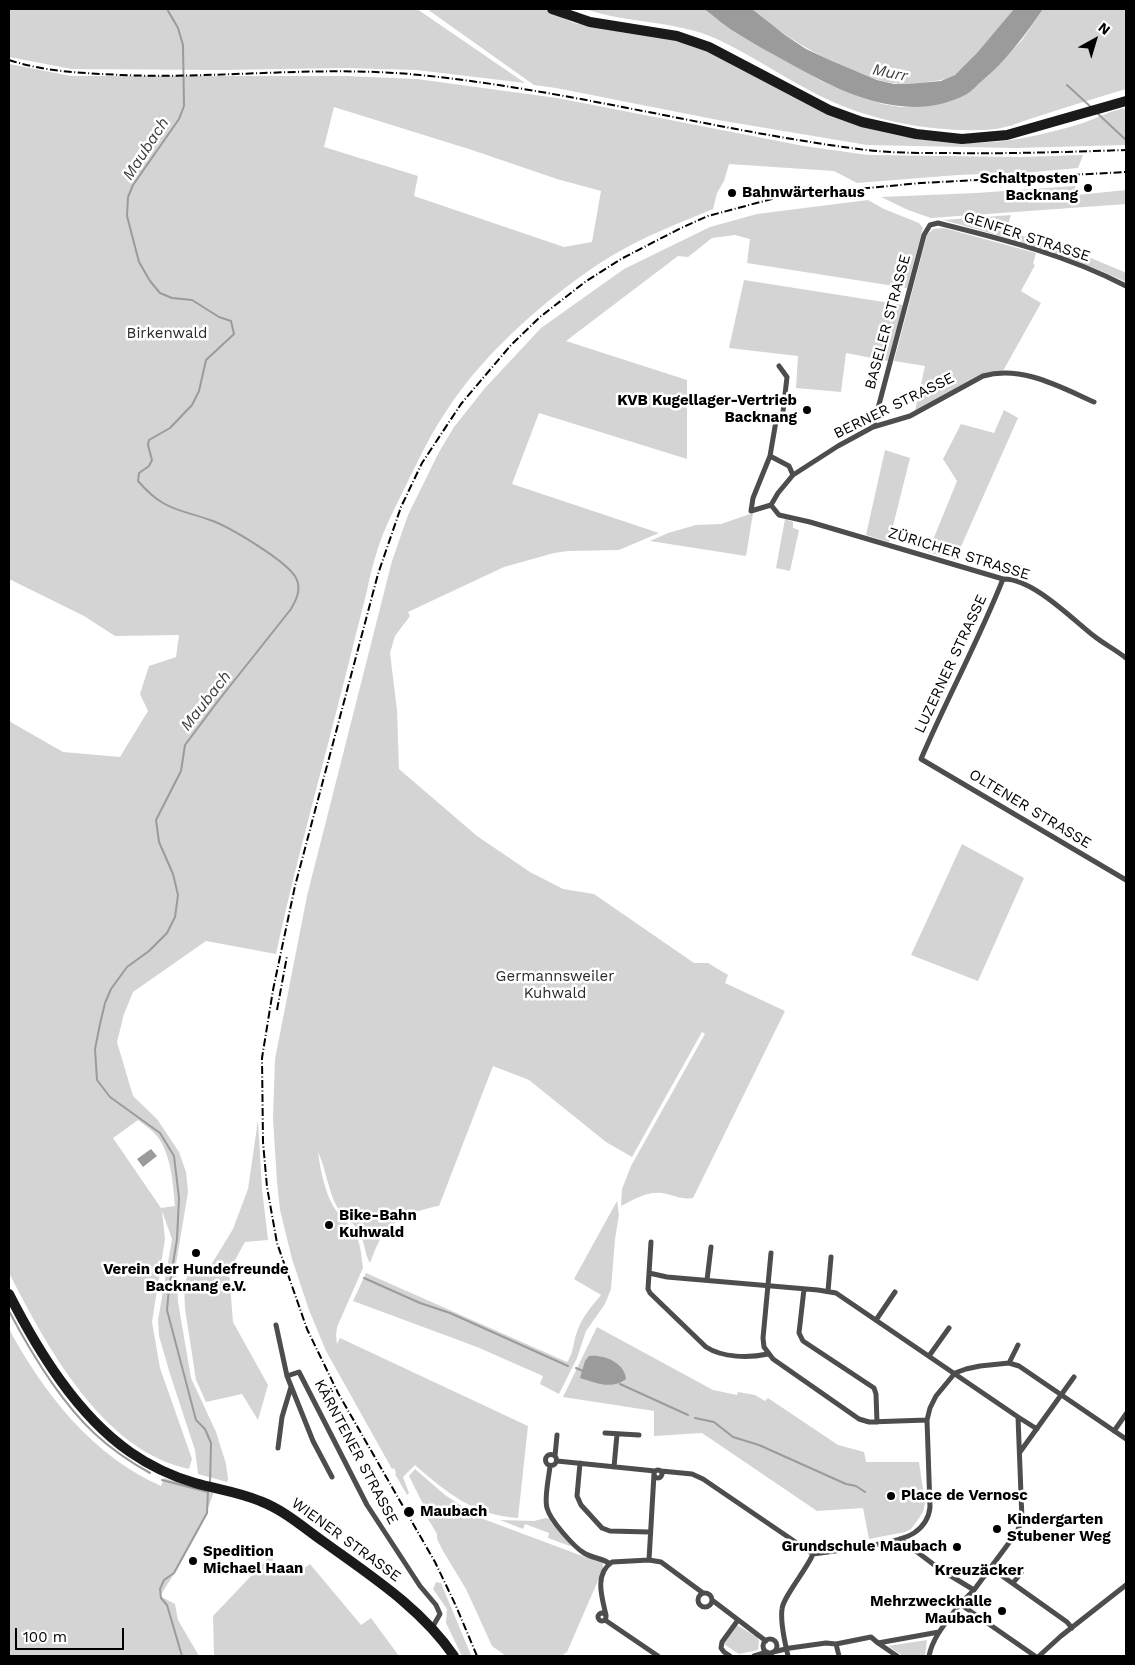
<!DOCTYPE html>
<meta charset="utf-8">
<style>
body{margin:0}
#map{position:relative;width:1135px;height:1665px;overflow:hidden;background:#fff;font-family:"Work Sans",sans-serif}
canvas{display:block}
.frame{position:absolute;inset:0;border:10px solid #000;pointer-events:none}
.north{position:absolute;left:1070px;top:15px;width:50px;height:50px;-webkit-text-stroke:4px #fff;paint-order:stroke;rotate:39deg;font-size:14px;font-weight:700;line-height:20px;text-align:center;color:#000}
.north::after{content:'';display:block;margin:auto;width:18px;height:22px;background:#000;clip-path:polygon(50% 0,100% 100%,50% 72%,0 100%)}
.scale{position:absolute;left:15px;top:1628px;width:109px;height:22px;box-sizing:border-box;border:2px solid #000;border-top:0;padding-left:6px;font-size:15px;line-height:18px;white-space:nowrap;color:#000;-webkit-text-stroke:4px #fff;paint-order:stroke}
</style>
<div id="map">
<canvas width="1135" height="1665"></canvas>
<div class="frame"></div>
<div class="north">N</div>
<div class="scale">100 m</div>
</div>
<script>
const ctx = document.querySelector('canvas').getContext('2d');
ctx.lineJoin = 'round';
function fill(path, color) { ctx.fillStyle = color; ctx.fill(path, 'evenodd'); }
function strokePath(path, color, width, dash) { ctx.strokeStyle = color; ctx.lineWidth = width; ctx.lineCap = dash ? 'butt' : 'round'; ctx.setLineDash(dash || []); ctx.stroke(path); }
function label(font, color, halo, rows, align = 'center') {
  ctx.font = font + ' "Work Sans",sans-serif'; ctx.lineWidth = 5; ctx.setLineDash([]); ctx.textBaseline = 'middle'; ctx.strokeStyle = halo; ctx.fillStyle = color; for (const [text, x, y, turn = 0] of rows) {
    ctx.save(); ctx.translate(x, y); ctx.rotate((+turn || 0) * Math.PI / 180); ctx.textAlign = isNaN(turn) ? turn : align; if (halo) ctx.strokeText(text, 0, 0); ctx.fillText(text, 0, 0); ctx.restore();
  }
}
fill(new Path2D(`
 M 9,9 L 417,9 L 525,83 L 417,70 L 346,68 L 220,70 L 72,69 L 9,57 Z
 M 427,9 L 543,9 L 574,23 L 676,39 L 709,50 L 860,126 C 917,143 979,149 1038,135 C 1053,131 1068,128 1083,123 C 1097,118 1112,110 1126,108 L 1126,145 L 1015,148 L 867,145 L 718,120 L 556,88 L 534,85 Z
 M 585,9 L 704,9 L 736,33 L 823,82 L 882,104 L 901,107 L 923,106 L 942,103 L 968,93 L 989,75 L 1022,40 L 1043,9 L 1126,9 L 1126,89 C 1096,98 1066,107 1036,117 C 1023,121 1009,127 996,129 C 945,134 880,123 833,102 C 793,84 757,58 717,39 C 675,20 628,24 585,9 Z
 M 752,9 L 1014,9 C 996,30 979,57 956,74 C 947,80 936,81 927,82 C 915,84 904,85 892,83 C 878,81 866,75 853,70 C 815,55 783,36 752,9 Z
 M 9,64 L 71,76 L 347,76 L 417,79 L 557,98 L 804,146 L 868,155 L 1020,157 L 1083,155 L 1078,168 L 1033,172 L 958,175 L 857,183 L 834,171 L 729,164 L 724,181 L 717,193 L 713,209 C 679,223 645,236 613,255 C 554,291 484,352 447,410 C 433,430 422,453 411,475 C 398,502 383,529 375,558 C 370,573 368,588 364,603 C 355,637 347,671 338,705 C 317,788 294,870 276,954 L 206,941 L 133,992 L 124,1014 L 117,1042 L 133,1096 L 157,1119 L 179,1152 L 186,1172 L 188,1192 L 176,1264 L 178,1302 L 191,1378 L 216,1432 L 226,1464 L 228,1479 L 227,1482 L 198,1474 L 195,1450 L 170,1374 L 159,1336 L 158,1320 L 172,1239 L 162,1211 L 165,1239 L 152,1322 L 160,1368 L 192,1459 L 189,1469 C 102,1451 46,1345 9,1273 L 9,721 L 63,752 L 120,757 L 148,711 L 140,694 L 149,666 L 176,657 L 179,635 L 115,636 L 84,616 L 9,579 ZM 334,107 L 472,150 L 557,179 L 601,191 L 592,242 L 564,247 L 414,196 L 418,176 L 324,147 ZM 138,1120 C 144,1125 151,1129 156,1135 C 171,1152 173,1184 175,1206 L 161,1208 L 113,1138 Z
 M 1075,186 L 1077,195 L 1126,190 L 1126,204 L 931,218 L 908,210 L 881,197 L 976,193 Z
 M 868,200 L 884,209 L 919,223 L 923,228 L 907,288 L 747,263 L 750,239 L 735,235 L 712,238 L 688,257 L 678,256 L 566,341 L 687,380 L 687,459 L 539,413 L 512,484 L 659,533 L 619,550 L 568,551 L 554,553 L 504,567 L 408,612 L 410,616 L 395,636 L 390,653 L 397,710 L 399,769 L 477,836 L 530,872 L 563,889 L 594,894 L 694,963 L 708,963 L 728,975 L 725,983 L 785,1011 L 693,1198 C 681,1200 674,1195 662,1193 C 647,1191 635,1199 621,1206 L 622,1189 L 631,1166 L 705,1034 L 702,1032 L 632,1157 L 606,1142 L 529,1080 L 493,1066 L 439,1206 C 421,1209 398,1217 386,1231 C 378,1240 374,1253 370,1263 C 364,1253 365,1240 358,1230 C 353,1222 342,1216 337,1207 C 328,1190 326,1169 318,1152 C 320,1168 324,1187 331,1202 C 336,1213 346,1220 353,1230 C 361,1241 361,1255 363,1268 L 337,1327 L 336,1336 L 337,1344 L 340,1338 L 528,1426 L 518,1518 C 474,1515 447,1493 415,1465 L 403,1477 L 409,1493 L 407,1495 L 395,1474 L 396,1473 L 394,1468 L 392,1469 L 326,1351 L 309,1310 L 292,1259 L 280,1210 L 277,1182 L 273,1119 L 275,1059 L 307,896 L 392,561 L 408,515 L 439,452 L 454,427 L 485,388 L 541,328 L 624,269 L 710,227 L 757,214 Z
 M 1011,215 L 1006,231 L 1074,251 L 1122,271 L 1126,273 L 1126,282 C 1068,254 1006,237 943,220 Z
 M 944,228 L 1036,253 L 1033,264 L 1035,265 L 1021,291 L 1041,303 L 1003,371 L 985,373 L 915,411 L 925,366 L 894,361 L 927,235 L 933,229 Z
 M 744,280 L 903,305 L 888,361 L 846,353 L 841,392 L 796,388 L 798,356 L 729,348 Z
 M 1004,410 L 1018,418 L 955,560 L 928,552 L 957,481 L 943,459 L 961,424 L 994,433 Z
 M 885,450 L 910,458 L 889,542 L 866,535 Z
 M 753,513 L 746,556 L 650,541 L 668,533 L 696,525 L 721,524 Z
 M 785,519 L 793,522 L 793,528 L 799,530 L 790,571 L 776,568 Z
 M 962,844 L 1024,878 L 978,981 L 911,955 Z
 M 258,1120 L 262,1189 L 268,1240 L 245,1242 L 229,1271 L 233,1322 L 268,1385 L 258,1420 L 242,1394 L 206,1402 L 196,1380 L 185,1309 L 184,1285 L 189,1272 L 211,1265 L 233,1229 L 248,1189 Z
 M 617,1201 L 619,1215 L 615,1239 L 611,1289 L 605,1304 L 586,1331 L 577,1358 L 559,1394 L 540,1384 L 543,1376 L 477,1347 L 353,1301 L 366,1273 L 567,1362 C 574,1353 573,1342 577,1332 C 582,1317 591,1307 601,1295 L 574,1279 Z
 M 597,1327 L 713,1390 L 737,1395 L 738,1392 L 755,1395 L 765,1401 L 768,1398 L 838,1445 L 864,1452 L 866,1462 L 919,1462 L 925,1503 L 923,1512 L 917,1521 L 911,1529 L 905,1532 L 869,1539 L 863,1508 L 817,1511 L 702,1433 L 654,1436 L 654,1411 L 563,1397 Z
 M 9,1329 C 44,1394 93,1456 161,1486 L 164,1478 L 214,1492 L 202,1524 L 176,1571 L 160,1596 L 175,1604 L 178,1620 L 199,1656 L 9,1656 Z
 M 415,1469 L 445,1495 L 478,1517 L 585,1557 L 600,1561 L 603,1564 L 603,1569 L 567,1652 L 561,1656 L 506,1656 L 492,1646 L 466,1589 L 443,1551 L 437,1539 L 437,1534 L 425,1514 L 422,1502 L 409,1476 Z
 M 546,1518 L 550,1519 L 571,1545 L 570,1546 L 548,1538 L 549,1533 L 525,1524 L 523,1529 L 500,1520 L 534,1521 Z
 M 271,1555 L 274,1561 L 288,1573 L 294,1562 L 303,1569 L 310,1564 L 361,1625 L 371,1618 L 399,1656 L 214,1656 L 213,1616 Z
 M 436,1582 L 441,1583 L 471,1655 L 473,1655 L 474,1656 L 462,1656 L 446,1623 L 447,1609 L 433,1589 Z
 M 737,1625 L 757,1637 L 759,1641 L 758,1650 L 739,1654 L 725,1645 L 724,1642 L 735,1626 Z
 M 927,1640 L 925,1656 L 903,1656 L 888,1646 Z`), '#d4d4d4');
fill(new Path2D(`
 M 704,9 L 752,9 L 785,35 L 806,49 L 832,61 L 877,80 L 894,84 L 908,84 L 941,81 L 955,75 L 977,53 L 1014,9 L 1043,9 C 1025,35 1006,61 982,81 C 977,85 972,91 967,94 C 907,126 840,92 787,62 C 771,53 754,44 738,34 C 726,27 715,17 704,9 Z
 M 151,1149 L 157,1156 L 143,1167 L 137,1159 Z
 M 589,1356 C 604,1354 625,1363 626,1379 C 612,1390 596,1383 580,1378 L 585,1361 Z`), '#9b9b9b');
strokePath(new Path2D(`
 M 167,9 L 178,28 L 183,45 L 184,106 L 179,119 L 133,185 L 128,197 L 127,216 L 139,262 L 150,281 L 160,293 L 172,298 L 192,300 L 219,317 L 231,321 L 234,334 L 206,360 L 199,391 L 192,405 L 170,428 L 149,440 L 148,445 L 152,460 L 149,466 L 139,473 L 138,481 C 145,489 154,498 163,503 C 178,512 195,514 210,520 C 228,526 291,563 297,580 C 301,591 296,600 291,609 L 218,701 L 185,745 L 181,771 L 156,820 L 159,842 L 173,874 L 178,895 L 175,917 L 167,933 L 149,951 L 127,967 L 111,989 L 105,1003 L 100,1024 L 95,1049 L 97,1080 L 110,1097 L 160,1133 L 174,1156 L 179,1198 L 177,1239 L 169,1288 L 167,1310 L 196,1420 L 205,1429 L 211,1443 L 210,1484
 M 1067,85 L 1092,108
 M 1097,113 L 1126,140
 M 364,1278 L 420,1303 L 450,1313 L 568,1366
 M 9,1311 C 30,1351 61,1402 94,1433 C 111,1449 130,1462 150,1473
 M 576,1368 L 583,1371
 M 620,1384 L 688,1415
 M 695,1418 L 714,1422 L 733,1437 L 759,1445 L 846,1484 L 856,1486 L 865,1492
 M 162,1480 L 208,1492
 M 182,1656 L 167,1605 L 161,1598 L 160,1589 L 164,1580 L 174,1573 L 207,1513 L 208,1491`), '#9b9b9b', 2);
strokePath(new Path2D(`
 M 779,366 L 787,377 L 783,412 L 776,421 L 770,456 L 789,466 L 793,475
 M 873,427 L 924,235 L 930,225 L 938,223 C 1002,239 1067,255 1126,286
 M 770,456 L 753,498 L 751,511 L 771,505 L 778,493 L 793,475 L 838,446 L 873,427 L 910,416 L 983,376 C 1022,365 1060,387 1094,402
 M 771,505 L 779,515 L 810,522 L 1003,579 C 1032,578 1071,618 1094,636 C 1104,644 1116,650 1126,658
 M 1003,579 C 979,640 947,698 921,759 L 1126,880
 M 771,1253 L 763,1338 L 764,1347 L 773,1359 L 859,1419 L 869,1422 L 927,1420
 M 649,1273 L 651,1242
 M 707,1280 L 711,1247
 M 804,1289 L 799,1333 L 803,1341 L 874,1388 L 876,1394 L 877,1422
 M 828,1291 L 831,1257
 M 876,1320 L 895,1292
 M 276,1325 L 287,1376 L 299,1372 L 367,1505 L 420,1586 L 436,1605 L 440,1614 L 432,1628
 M 768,1354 C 749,1358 723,1358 706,1347 L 650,1293 L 648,1289 L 649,1273 L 667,1277 L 818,1290 L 836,1293 L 1018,1417 L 1022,1520 L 1017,1532 L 974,1590 L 960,1604
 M 929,1356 L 949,1328
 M 1009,1363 L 1018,1345
 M 287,1376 L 313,1441 L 332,1477
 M 1018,1417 L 1037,1429
 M 1114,1431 L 1126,1414
 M 605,1433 L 639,1435
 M 278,1448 L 282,1417 L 291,1387
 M 1020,1452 L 1074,1377
 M545.5 1460a5.5 5.5 0 1 1 11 0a5.5 5.5 0 1 1-11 0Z
 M 555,1456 L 557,1435
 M 557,1461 L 655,1471
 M 580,1463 L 577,1496 L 581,1505 L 602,1528 L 610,1531 L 649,1532
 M 550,1466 C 549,1477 544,1498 547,1508 C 550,1520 574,1547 584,1553 C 592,1558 601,1558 609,1563
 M 614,1467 L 617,1434
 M654 1474a4 4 0 1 1 8 0a4 4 0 1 1-8 0Z
 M 661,1471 L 692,1474 L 703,1479 L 813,1554
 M 900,1539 L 941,1570 L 974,1590
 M 649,1560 L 654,1474
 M 991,1568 L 1067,1622 L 1072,1628
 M 1013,1583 L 1021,1573
 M698 1600a7 7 0 1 1 14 0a7 7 0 1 1-14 0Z
 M 712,1600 L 766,1641
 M598 1617a4 4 0 1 1 8 0a4 4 0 1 1-8 0Z
 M 606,1615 C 602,1598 594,1574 612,1562 L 649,1560 L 661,1562 L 703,1593
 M 605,1620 L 658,1656
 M763 1646a7 7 0 1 1 14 0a7 7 0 1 1-14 0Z
 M 878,1643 L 897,1656
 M 836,1644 L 839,1656
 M 773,1652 L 790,1648 L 826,1643 L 836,1644 L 871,1637 L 878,1643 L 939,1632
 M 730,1656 L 724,1652 L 721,1648 L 722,1642 L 738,1620
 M 754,1656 L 767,1652
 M 788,1656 C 785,1642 780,1624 782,1609 C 783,1597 807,1569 813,1554 C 838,1550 895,1545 914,1533 C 923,1527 929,1518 930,1507 L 927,1420 L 930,1408 L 936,1396 L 955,1373 L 966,1369 L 980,1366 L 1009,1363 L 1019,1366 L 1126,1439
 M 929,1656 C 933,1636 948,1620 960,1604 L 1035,1656
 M 1039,1656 L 1061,1636 L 1126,1585`), '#4d4d4d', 5);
strokePath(new Path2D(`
 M 552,9 L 590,22 L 677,36 L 709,47 L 829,110 L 862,122 L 916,134 L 962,139 L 1007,135 L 1126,101
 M 9,1294 C 38,1351 77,1415 130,1452 C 150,1466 171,1476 195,1483 C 216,1489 239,1492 260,1501 C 284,1510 304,1528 324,1542 C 371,1576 421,1608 454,1656`), '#1a1a1a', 10);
strokePath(new Path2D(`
 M 9,60 C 45,72 83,73 121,75 C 220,79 320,65 420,75 C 570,90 716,131 866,150 C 892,153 919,153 945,153 C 1006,154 1066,152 1126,150
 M 277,1010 L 287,956
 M 477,1656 L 456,1606 L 435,1562 L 338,1393 L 307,1329 L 277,1243 L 267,1187 L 263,1142 L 262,1058 L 273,990 L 295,886 L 378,574 L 401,507 L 422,463 L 461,404 L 511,345 L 540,317 L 585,282 L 621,259 L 681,228 L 708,216 L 783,196 L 921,183 L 1126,172`), '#000', 2, [8, 2.5, 1, 2.5]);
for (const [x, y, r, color] of [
 [1088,188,5,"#000"],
 [732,193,5,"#000"],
 [807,410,5,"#000"],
 [329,1225,5,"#000"],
 [196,1253,5,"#000"],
 [891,1496,5,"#000"],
 [409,1512,6,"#000"],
 [997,1529,5,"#000"],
 [957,1547,5,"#000"],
 [193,1561,5,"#000"],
 [1002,1611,5,"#000"]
]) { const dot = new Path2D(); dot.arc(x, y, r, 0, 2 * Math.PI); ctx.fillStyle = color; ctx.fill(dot); strokePath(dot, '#fff', 2); }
label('bold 15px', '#000', '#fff', [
 ["Schaltposten",1078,179,"right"],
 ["Backnang",1078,196,"right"],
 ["Bahnwärterhaus",742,193],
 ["KVB Kugellager-Vertrieb",797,401,"right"],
 ["Backnang",797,418,"right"],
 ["Bike-Bahn",339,1216],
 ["Kuhwald",339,1233],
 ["Verein der Hundefreunde",196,1270,"center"],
 ["Backnang e.V.",196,1287,"center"],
 ["Place de Vernosc",901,1496],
 ["Maubach",420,1512],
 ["Kindergarten",1007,1520],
 ["Stubener Weg",1007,1537],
 ["Grundschule Maubach",947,1547,"right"],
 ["Spedition",203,1552],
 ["Michael Haan",203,1569],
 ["Mehrzweckhalle",992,1602,"right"],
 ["Maubach",992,1619,"right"]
], 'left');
label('15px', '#000', '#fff', [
 ["GENFER STRASSE",1027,237,18],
 ["BASELER STRASSE",888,322,-75],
 ["BERNER STRASSE",894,406,-26],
 ["ZÜRICHER STRASSE",959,554,17],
 ["LUZERNER STRASSE",951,664,-65],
 ["OLTENER STRASSE",1030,809,31],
 ["KÄRNTENER STRASSE",356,1452,62],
 ["WIENER STRASSE",346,1540,36]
]);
label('15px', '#2b2b2b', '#fff', [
 ["Birkenwald",167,334],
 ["Germannsweiler",555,977],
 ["Kuhwald",555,994]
]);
label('italic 16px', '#3c3c3c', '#fff', [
 ["Murr",890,73,12],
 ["Maubach",146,149,-57],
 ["Maubach",206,701,-52]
]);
label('bold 16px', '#000', '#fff', [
 ["Kreuzäcker",979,1570]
]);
</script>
